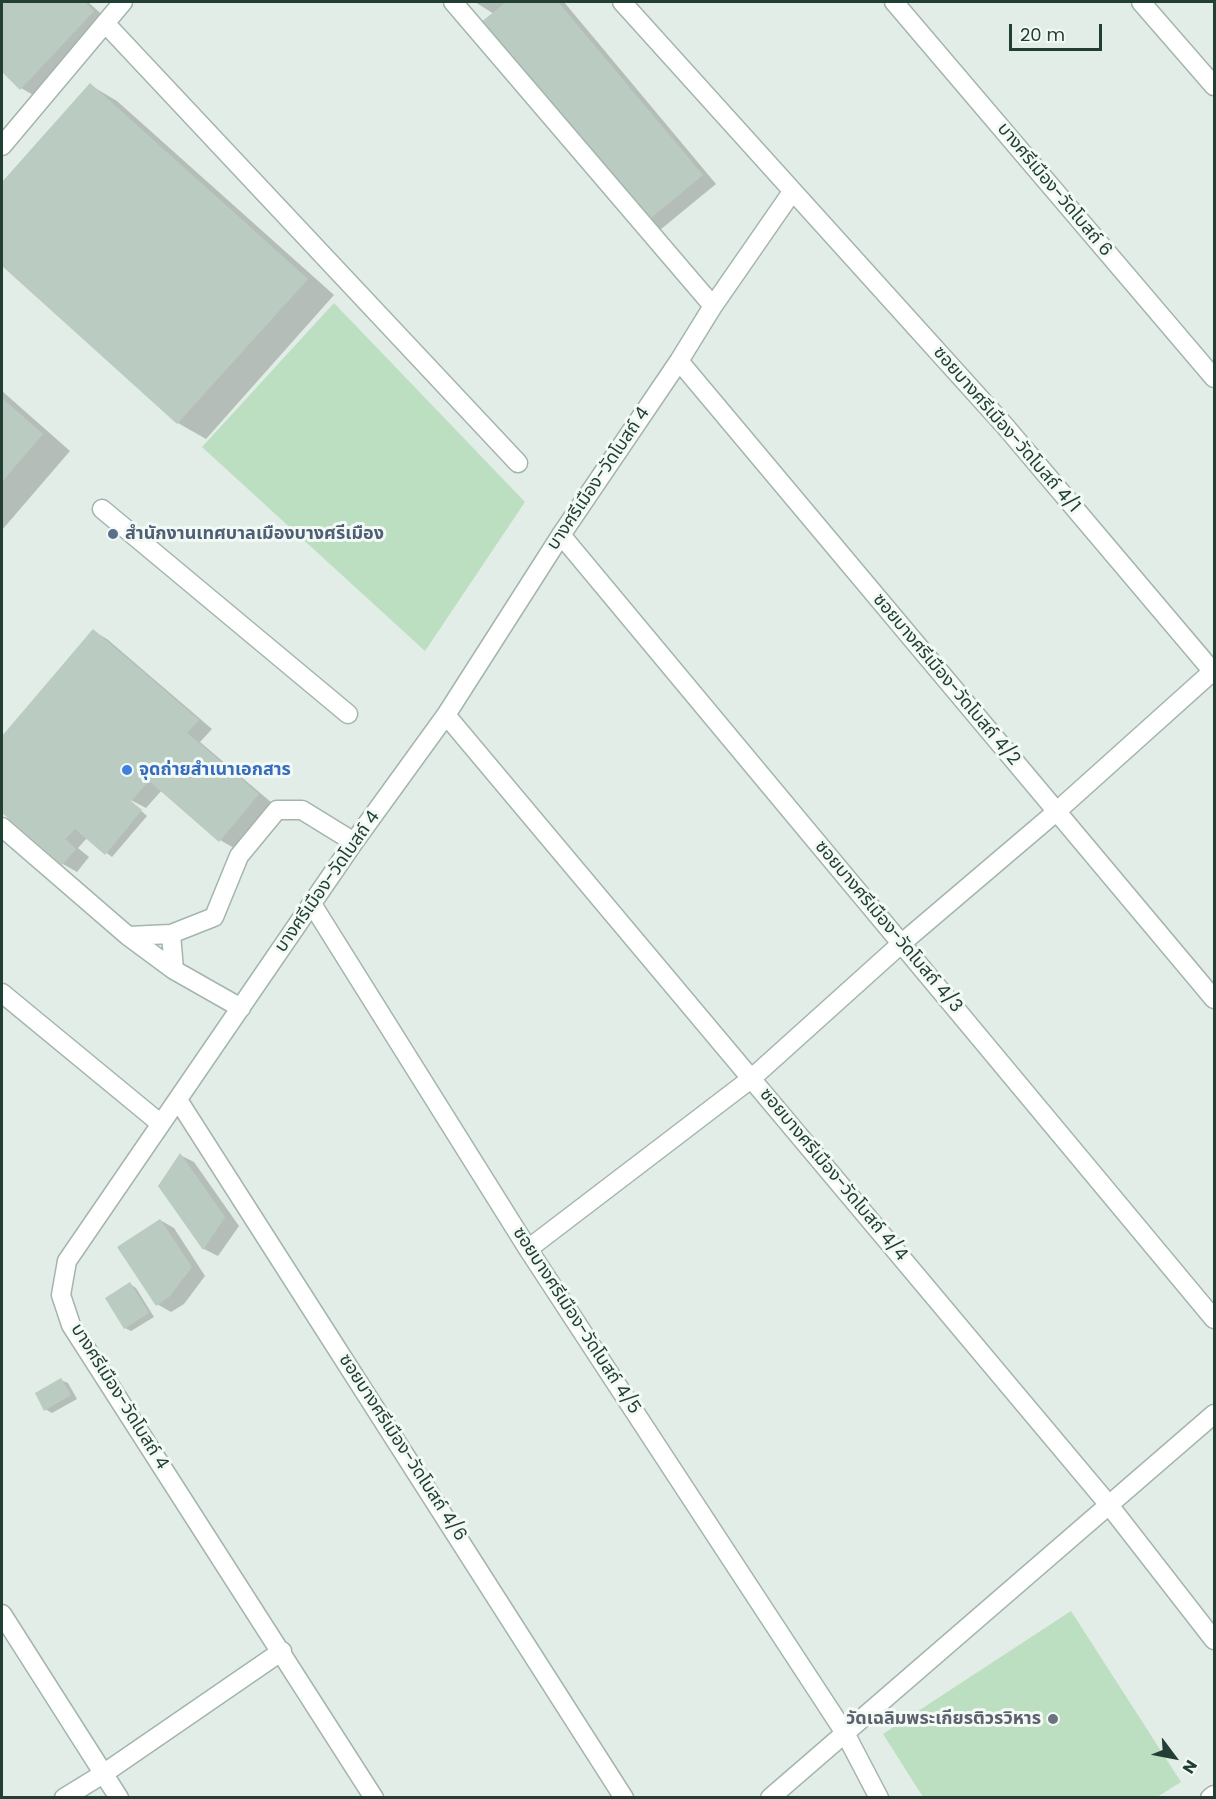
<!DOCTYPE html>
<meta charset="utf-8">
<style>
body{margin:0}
#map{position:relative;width:1216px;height:1799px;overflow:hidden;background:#e2ede7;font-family:Poppins,sans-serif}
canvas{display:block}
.frame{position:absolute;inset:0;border:3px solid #213f33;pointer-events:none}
.north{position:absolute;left:1144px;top:1727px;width:60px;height:60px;-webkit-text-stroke:4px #f3f9f5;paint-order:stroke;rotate:122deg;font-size:16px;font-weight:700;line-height:24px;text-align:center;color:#213f33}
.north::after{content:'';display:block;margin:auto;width:21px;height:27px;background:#213f33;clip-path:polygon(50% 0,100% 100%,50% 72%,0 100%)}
.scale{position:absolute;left:1009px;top:24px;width:93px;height:27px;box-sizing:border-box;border:3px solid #213f33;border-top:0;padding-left:8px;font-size:18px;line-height:21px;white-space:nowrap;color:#213f33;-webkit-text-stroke:4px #f3f9f5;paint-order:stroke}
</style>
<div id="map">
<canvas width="1216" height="1799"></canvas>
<div class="frame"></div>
<div class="north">N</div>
<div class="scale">20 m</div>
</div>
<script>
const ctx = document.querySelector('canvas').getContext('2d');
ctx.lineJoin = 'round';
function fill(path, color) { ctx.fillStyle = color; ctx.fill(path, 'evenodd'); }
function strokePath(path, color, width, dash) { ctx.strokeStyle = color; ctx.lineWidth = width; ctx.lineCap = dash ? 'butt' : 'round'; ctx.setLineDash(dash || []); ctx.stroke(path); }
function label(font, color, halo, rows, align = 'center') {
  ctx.font = font + ' Poppins,"Noto Sans Thai",sans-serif'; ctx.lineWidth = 6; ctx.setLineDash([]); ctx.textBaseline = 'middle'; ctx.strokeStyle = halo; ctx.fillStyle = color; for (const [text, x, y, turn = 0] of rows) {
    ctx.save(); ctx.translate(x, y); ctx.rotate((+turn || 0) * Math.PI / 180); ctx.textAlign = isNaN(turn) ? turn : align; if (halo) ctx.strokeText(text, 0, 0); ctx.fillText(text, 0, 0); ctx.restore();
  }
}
fill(new Path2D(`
 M 334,303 L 525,502 L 425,651 L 202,447 Z
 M 1071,1611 L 1181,1782 L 1157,1797 L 923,1797 L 883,1734 Z`), '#bbdfc0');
fill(new Path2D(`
 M 2,2 L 88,2 L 107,19 L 35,96 L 21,88 L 2,70 Z
 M 475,2 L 564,2 L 716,184 L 660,230 L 646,222 L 494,14 Z
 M 90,85 L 117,101 L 334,295 L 206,439 L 178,423 L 2,264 L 2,184 Z
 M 2,391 L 70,451 L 2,530 Z
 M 93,631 L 107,639 L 212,729 L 200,742 L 272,803 L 234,848 L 220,840 L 162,790 L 146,808 L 127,798 L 147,816 L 112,857 L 87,838 L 78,848 L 89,857 L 77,872 L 63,864 L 2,811 L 2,738 Z
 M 180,1155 L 194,1162 L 239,1226 L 218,1256 L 204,1249 L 160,1186 Z
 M 160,1220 L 174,1228 L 205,1276 L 184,1304 L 171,1312 L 157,1304 Z
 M 130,1284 L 136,1288 L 154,1317 L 131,1331 L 125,1328 Z
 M 61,1380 L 68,1383 L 77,1399 L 52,1413 L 45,1409 Z`), '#0003');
fill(new Path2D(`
 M 2,2 L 85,2 L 94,11 L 20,90 L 2,72 Z
 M 506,2 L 558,2 L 703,175 L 645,223 L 480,23 Z
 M 90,83 L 308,279 L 177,424 L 2,266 L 2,182 Z
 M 2,398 L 43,434 L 2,482 Z
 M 93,629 L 199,720 L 187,733 L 259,794 L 219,842 L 149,781 L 131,801 L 142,810 L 105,855 L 75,829 L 65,839 L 76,849 L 62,865 L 2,813 L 2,736 Z
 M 180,1153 L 225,1217 L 203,1250 L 158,1186 Z
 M 160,1219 L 192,1267 L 170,1296 L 156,1306 L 117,1247 Z
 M 130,1282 L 149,1313 L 124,1329 L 105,1298 Z
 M 61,1378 L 71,1395 L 44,1411 L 35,1393 Z`), '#bacbc2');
const minor = new Path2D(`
 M 453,2 L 713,306
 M 622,2 L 1005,426 L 1214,673
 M 894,2 L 1214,378
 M 1141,2 L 1214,86
 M 105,23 L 518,463
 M 2,146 L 123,2
 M 679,361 L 1214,999
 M 102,509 L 348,714
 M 561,535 L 1214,1319
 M 446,715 L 1109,1505 L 1214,1640
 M 2,827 L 128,936 L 171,934 L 214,917 L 239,856 L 277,810 L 302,810 L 354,842
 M 312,904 L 528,1249 L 845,1733 L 879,1798
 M 171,934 L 174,970 L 241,1008
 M 128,936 L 174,970
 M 2,993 L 161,1124
 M 178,1100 L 624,1798
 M 528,1249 L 752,1078 L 902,943 L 1056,812 L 1213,671
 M 2,1614 L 119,1798
 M 64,1798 L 103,1774 L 282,1651
 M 374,1798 L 71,1325 L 61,1295 L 67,1261 L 354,842 L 446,715 L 561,535 L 679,361 L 713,306 L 792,192
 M 770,1798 L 1214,1414
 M 1210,1798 L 1214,1795`);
strokePath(minor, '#a4b5ad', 21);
strokePath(minor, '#fff', 18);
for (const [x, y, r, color] of [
 [113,534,6,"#5c6f8a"],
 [127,770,6,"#3f7fe0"],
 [1053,1719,6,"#6b7280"]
]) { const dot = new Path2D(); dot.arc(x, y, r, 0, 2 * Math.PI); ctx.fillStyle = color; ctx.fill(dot); strokePath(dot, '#f3f9f5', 2); }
label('18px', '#213f33', '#f3f9f5', [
 ["บางศรีเมือง-วัดโบสถ์ 6",1054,190,50],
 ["ซอยบางศรีเมือง-วัดโบสถ์ 4/1",1006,430,49],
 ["บางศรีเมือง-วัดโบสถ์ 4",599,479,-56],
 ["ซอยบางศรีเมือง-วัดโบสถ์ 4/2",946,680,50],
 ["บางศรีเมือง-วัดโบสถ์ 4",328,882,-55],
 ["ซอยบางศรีเมือง-วัดโบสถ์ 4/3",888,927,50],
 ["ซอยบางศรีเมือง-วัดโบสถ์ 4/4",833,1175,50],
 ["ซอยบางศรีเมือง-วัดโบสถ์ 4/5",576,1321,57],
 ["บางศรีเมือง-วัดโบสถ์ 4",119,1397,58],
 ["ซอยบางศรีเมือง-วัดโบสถ์ 4/6",402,1448,57]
]);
label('bold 18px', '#4e5e75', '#f3f9f5', [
 ["สำนักงานเทศบาลเมืองบางศรีเมือง",125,534]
], 'left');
label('bold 18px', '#366cbe', '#f3f9f5', [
 ["จุดถ่ายสำเนาเอกสาร",139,770]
], 'left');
label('bold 18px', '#5b616d', '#f3f9f5', [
 ["วัดเฉลิมพระเกียรติวรวิหาร",1041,1719]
], 'right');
</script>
